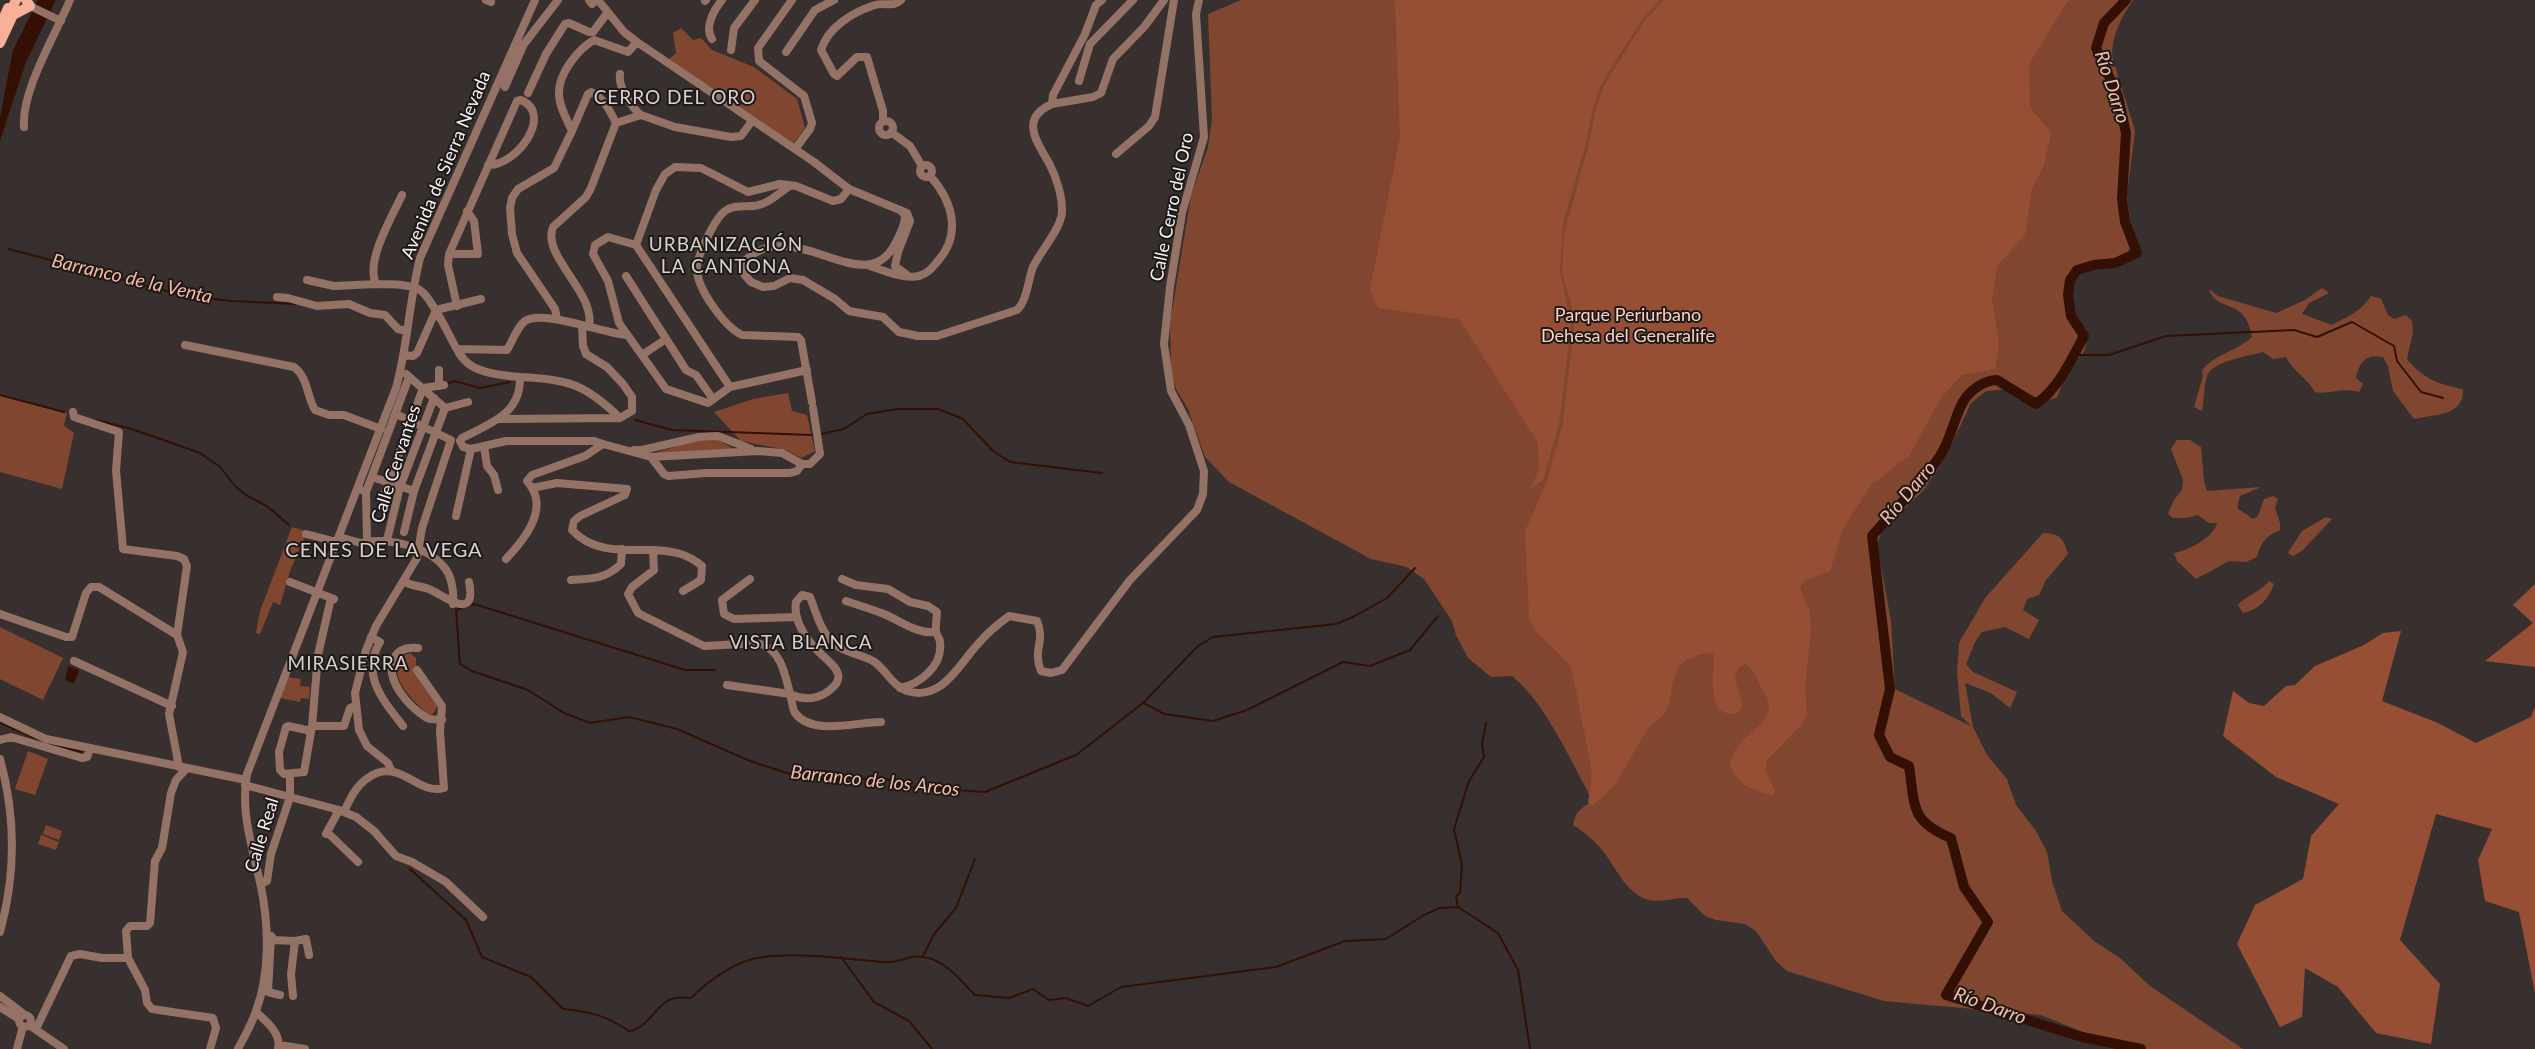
<!DOCTYPE html>
<meta charset="utf-8">
<style>
body{margin:0}
canvas{display:block;background:#37302e}
</style>
<canvas width="2535" height="1049"></canvas>
<script>
const ctx = document.querySelector('canvas').getContext('2d');
ctx.lineJoin = 'round';
function fill(path, color) { ctx.fillStyle = color; ctx.fill(path, 'evenodd'); }
function strokePath(path, color, width, dash) { ctx.strokeStyle = color; ctx.lineWidth = width; ctx.lineCap = dash ? 'butt' : 'round'; ctx.setLineDash(dash || []); ctx.stroke(path); }
function label(font, color, halo, rows, align = 'center') {
  ctx.font = font + ' Lato,sans-serif'; ctx.lineWidth = 4; ctx.setLineDash([]); ctx.textBaseline = 'middle'; ctx.strokeStyle = halo; ctx.fillStyle = color; for (const [text, x, y, turn = 0] of rows) {
    ctx.save(); ctx.translate(x, y); ctx.rotate((+turn || 0) * Math.PI / 180); ctx.textAlign = isNaN(turn) ? turn : align; if (halo) ctx.strokeText(text, 0, 0); ctx.fillText(text, 0, 0); ctx.restore();
  }
}
fill(new Path2D(`
 M 1241,0 L 2133,0 C 2121,18 2112,34 2112,56 L 2135,131 L 2127,195 L 2132,237 L 2129,250 L 2123,260 L 2066,277 C 2059,301 2089,323 2086,345 C 2084,356 2076,359 2070,366 C 2062,376 2063,388 2056,398 L 2046,400 L 2008,389 L 1986,391 L 1971,403 L 1946,456 L 1923,491 L 1882,529 L 1877,545 L 1891,621 L 1895,689 L 1971,726 L 1961,716 L 1957,672 L 1959,643 L 1985,598 L 2043,533 C 2060,534 2063,537 2068,554 L 2046,580 L 2039,595 L 2027,599 L 2023,610 L 2039,620 L 2029,639 L 2005,627 L 1982,632 L 1975,642 L 1966,664 L 1973,672 L 2017,692 L 2010,708 L 1991,693 L 1965,683 L 1973,727 L 1987,755 L 2007,779 L 2016,805 L 2036,831 L 2047,852 L 2052,881 L 2062,911 L 2094,941 L 2120,958 L 2150,986 L 2243,1049 L 2139,1049 L 2090,1035 L 2041,1015 L 1884,1001 L 1787,971 L 1776,961 L 1756,931 L 1745,924 L 1716,920 L 1705,916 L 1687,898 C 1674,897 1660,903 1649,900 C 1626,894 1616,867 1602,850 C 1594,840 1584,832 1573,825 C 1576,811 1581,808 1593,801 C 1572,764 1546,703 1512,676 L 1491,677 L 1468,658 L 1456,635 L 1452,621 L 1424,579 L 1407,567 L 1371,559 L 1229,482 L 1205,457 L 1188,409 L 1176,389 L 1171,372 L 1170,323 L 1191,196 L 1208,147 L 1212,119 L 1208,14 Z
 M 681,28 L 693,40 L 701,38 L 712,50 L 754,67 L 797,99 L 805,128 L 792,145 L 667,61 L 676,53 L 673,33 Z
 M 2322,288 L 2329,293 L 2309,303 L 2302,314 L 2332,325 C 2345,318 2363,310 2371,296 L 2381,299 L 2388,315 L 2394,319 L 2406,315 L 2412,321 L 2413,332 L 2407,359 C 2422,378 2439,385 2463,389 C 2464,416 2436,414 2414,419 L 2393,391 L 2388,366 L 2383,357 C 2365,354 2359,362 2356,378 L 2363,384 L 2359,392 C 2340,387 2329,395 2315,392 C 2307,378 2293,371 2286,357 L 2273,359 L 2263,352 C 2249,356 2212,361 2207,376 C 2204,386 2204,399 2202,411 L 2194,407 L 2203,376 L 2202,370 C 2215,354 2237,351 2252,337 C 2246,296 2215,313 2209,289 L 2218,296 L 2276,313 L 2305,300 Z
 M 788,393 L 792,411 L 807,415 L 815,451 L 801,458 L 786,450 L 741,441 L 714,412 L 753,399 Z
 M 0,396 L 67,413 L 64,426 L 74,433 L 62,489 L 0,472 Z
 M 718,440 L 734,449 L 648,455 L 693,441 Z
 M 2177,440 L 2190,440 L 2201,447 L 2204,481 L 2207,491 L 2261,487 L 2240,496 L 2237,508 L 2253,519 L 2258,516 L 2264,499 L 2273,496 L 2278,499 L 2275,508 L 2280,523 L 2280,530 C 2267,535 2260,543 2257,557 L 2246,562 L 2229,561 L 2196,579 L 2177,561 L 2174,553 C 2188,551 2214,537 2217,523 L 2209,523 L 2198,515 L 2186,518 L 2173,518 L 2168,514 L 2174,500 L 2182,490 L 2183,480 L 2171,449 Z
 M 2326,517 L 2332,519 L 2302,551 L 2293,556 L 2288,553 L 2302,531 Z
 M 292,527 L 305,531 L 306,534 L 290,571 L 280,605 L 273,602 L 260,634 L 256,633 L 260,611 Z
 M 2269,581 L 2274,584 C 2269,598 2259,610 2243,613 L 2238,605 C 2247,594 2260,593 2269,581 Z
 M 0,627 L 63,658 L 43,700 L 0,679 Z
 M 410,653 L 416,658 L 416,670 L 439,704 L 430,718 C 415,700 388,681 400,657 Z
 M 288,677 L 301,679 L 300,686 L 310,687 L 309,699 L 301,698 L 300,702 L 280,698 Z
 M 28,751 L 48,759 L 35,795 L 15,789 Z
 M 46,825 L 62,831 L 59,840 L 43,834 Z
 M 41,835 L 59,842 L 56,850 L 38,844 Z`), '#814630');
fill(new Path2D(`
 M 1395,0 L 1660,0 L 1643,18 L 1602,82 L 1593,109 L 1586,142 L 1563,223 L 1560,271 L 1571,324 L 1559,424 L 1543,480 L 1529,490 L 1539,471 L 1538,443 L 1459,319 L 1378,308 L 1370,289 L 1400,137 Z
 M 1664,0 L 2071,0 L 2067,2 L 2029,64 L 2030,107 L 2051,133 L 2044,165 L 2032,189 L 2025,235 L 1997,266 L 1992,300 L 1999,344 L 1995,369 L 1962,375 L 1941,398 L 1909,456 L 1871,485 L 1843,529 L 1830,571 L 1804,581 L 1800,588 L 1809,609 L 1811,628 L 1805,687 L 1807,714 L 1802,724 L 1767,760 L 1765,770 L 1775,791 L 1774,795 C 1753,792 1739,785 1730,766 C 1733,735 1771,728 1769,705 C 1769,699 1764,693 1761,687 C 1757,679 1754,670 1746,664 L 1738,667 L 1735,679 L 1743,706 L 1738,713 C 1705,720 1714,675 1714,654 C 1707,652 1692,656 1685,661 C 1671,672 1673,692 1668,707 C 1664,718 1653,721 1647,730 C 1630,756 1620,786 1593,805 L 1588,803 L 1592,775 L 1590,761 L 1572,670 C 1561,650 1537,640 1529,618 L 1525,531 L 1547,481 L 1563,424 L 1574,328 L 1571,303 L 1562,274 L 1564,235 L 1589,144 L 1596,108 L 1604,86 L 1645,20 Z
 M 2535,584 L 2535,667 L 2485,661 L 2533,623 L 2513,605 Z
 M 2401,631 L 2382,701 L 2438,723 L 2476,743 L 2531,717 L 2535,707 L 2535,993 L 2519,912 L 2485,901 L 2478,860 L 2492,829 L 2436,814 L 2400,940 L 2440,984 L 2431,1044 L 2376,1033 L 2338,987 L 2305,968 L 2302,1017 L 2280,1027 L 2237,944 L 2255,905 L 2303,879 L 2311,836 L 2339,804 L 2276,777 L 2223,736 L 2233,691 L 2249,703 L 2264,706 L 2286,686 L 2295,685 L 2315,666 L 2364,645 L 2383,633 Z`), '#964f34');
fill(new Path2D(`
 M 38,0 L 56,0 L 26,62 L 0,141 L 0,117 L 13,50 Z
 M 68,666 L 79,670 L 74,684 L 65,680 Z`), '#331003');
strokePath(new Path2D(`
 M 9,249 L 181,295 L 231,301 L 296,304
 M 2074,355 L 2109,355 L 2166,336 L 2294,330 L 2317,337 L 2352,322 L 2394,346 L 2397,361 L 2421,392 L 2443,398
 M 447,384 L 454,381 L 480,388 L 510,382
 M 0,395 L 64,412
 M 96,420 L 132,429 L 200,453 L 220,467 L 236,487 L 246,495 L 268,507 L 289,525
 M 635,420 L 672,430 L 812,435
 M 821,434 L 844,429 L 867,414 L 897,409 L 938,409 L 963,419 L 993,451 L 1010,462 L 1102,473
 M 715,670 L 685,670 L 474,604 L 456,610 L 460,664 L 472,671 L 528,690 L 564,713 L 590,723 L 629,717 L 677,729 L 750,761 L 799,777 L 887,779 L 905,787 L 985,792 L 1076,755 L 1143,703 L 1198,646 L 1213,637 L 1336,624 L 1353,617 L 1387,598 L 1415,568
 M 1144,703 L 1164,714 L 1213,721 L 1247,710 L 1343,662 L 1370,666 L 1410,650 L 1438,616
 M 0,723 L 37,739
 M 48,743 L 82,752
 M 410,869 L 466,920 L 482,957 L 531,977 L 563,1009 C 591,1012 605,1015 629,1031 C 650,1028 656,1002 675,998 C 680,997 686,998 691,998 C 708,981 738,959 763,957 C 802,952 845,959 884,962 C 903,964 910,951 932,959 C 950,966 962,982 975,995 L 1009,998 L 1033,989 L 1049,1000 L 1066,998 L 1088,1006 L 1121,987 L 1276,967 L 1345,941 L 1386,939 L 1424,915 L 1440,908 L 1458,907 L 1498,933 L 1518,970 L 1530,1049
 M 1458,907 L 1456,896 L 1460,893 L 1462,865 L 1454,829 L 1469,781 L 1484,757 L 1482,744 L 1486,723
 M 923,956 L 934,934 L 956,908 L 975,859
 M 841,957 L 874,1002 L 909,1021 L 932,1049`), '#331003', 2);
strokePath(new Path2D(`
 M 2126,0 L 2104,23 L 2096,48 L 2118,96 L 2126,133 L 2122,199 L 2125,222 L 2137,253 L 2115,263 L 2094,265 L 2077,270 L 2070,280 L 2068,295 L 2071,316 L 2084,336 C 2071,360 2059,388 2036,404 L 1997,380 C 1984,380 1969,391 1963,402 C 1954,418 1951,439 1940,456 C 1923,482 1893,511 1872,536 L 1890,689 L 1879,735 L 1890,757 L 1909,766 C 1915,806 1910,821 1951,838 L 1964,887 L 1988,922 L 1946,995 L 2082,1037 L 2141,1049`), '#331003', 10);
strokePath(new Path2D(`
 M 486,0 L 491,2
 M 589,0 L 592,4 L 597,0
 M 598,0 L 624,32 L 637,42 L 814,162 L 849,189 L 907,213 L 910,221 L 898,252 L 895,266 L 907,275
 M 792,0 L 758,48 L 759,61 L 804,96 L 812,123 L 810,129 L 795,149
 M 705,1 L 706,0
 M 30,6 L 61,21
 M 712,39 C 704,27 714,10 722,0
 M 731,50 L 734,28 L 755,0
 M 786,52 L 815,10 L 834,0
 M 620,74 C 618,87 631,107 641,115
 M 1079,81 L 1090,44 L 1133,0
 M 505,87 L 524,44 L 558,0
 M 528,93 L 546,54 L 565,24 L 569,23 L 589,32 L 593,32 L 608,12
 M 1052,104 L 1053,95 L 1085,34 L 1096,5 L 1102,0
 M879 128a7 7 0 1 1 14 0a7 7 0 1 1-14 0Z
 M 883,121 L 883,111 L 867,57 L 857,57 L 837,76 L 834,74 L 821,50 C 828,27 853,12 875,5 C 885,2 893,8 901,0
 M 24,127 C 21,91 56,34 70,0
 M 572,131 L 588,94 L 591,92 C 604,98 610,111 616,123
 M 891,132 L 910,146 L 922,166
 M 1116,154 L 1149,126 L 1155,117 L 1174,0
 M920 171a6 6 0 1 1 12 0a6 6 0 1 1-12 0Z
 M 790,186 C 781,191 772,201 762,204 C 750,209 735,203 725,211 C 715,218 697,256 697,268 C 696,288 725,327 742,335 L 798,337 L 801,340 L 812,402
 M 402,195 C 392,217 365,261 376,284 C 389,285 405,283 418,289 C 425,292 429,300 433,306 C 465,356 452,372 520,377 C 521,414 491,423 462,438 L 460,441 L 463,447 L 471,449 L 506,441 L 594,441 L 603,444 L 585,456 L 532,475 L 527,481 L 532,488 L 557,483 L 627,489 L 625,495 L 580,516 L 574,521 L 572,530 C 593,553 624,550 653,550 L 654,570 L 632,587 L 628,594 L 638,613 L 704,646 L 758,643 C 781,649 785,674 790,694 C 801,699 813,700 824,694 C 854,676 830,664 817,650 C 805,638 793,619 796,602 L 802,595 L 810,597 C 816,612 821,633 834,644 C 845,652 861,655 873,661 C 886,669 892,686 907,691 C 942,702 959,664 978,644 C 987,633 998,624 1009,616 L 1037,621 C 1046,642 1032,649 1041,671 L 1051,673 L 1062,670 L 1130,580 L 1197,510 L 1203,494 L 1204,471 L 1189,425 L 1171,391 L 1164,344 L 1170,287 L 1182,213 L 1204,137 L 1196,14 L 1199,0
 M 900,210 L 905,215 C 905,226 900,234 895,244 C 864,304 791,209 742,264 L 744,274 L 751,282 L 763,287 L 774,286 L 790,278 L 803,280 L 835,299 L 849,311 L 883,317 L 899,332 L 918,336 L 937,336 L 1017,310 C 1027,301 1028,280 1033,267 C 1041,250 1063,227 1062,209 C 1062,195 1056,177 1050,165 C 1038,143 1018,119 1052,104 L 1093,97 L 1101,93 L 1113,59 L 1144,27 L 1164,0
 M 636,245 L 608,237 L 595,245 L 593,254 L 608,281 L 619,323 L 666,389 L 708,403 L 730,387 L 807,370
 M 449,254 L 478,254 L 474,221 L 467,211
 M 870,266 C 884,271 904,279 919,276 C 927,274 932,268 937,262 C 962,235 953,201 930,176
 M 626,276 L 686,370 L 696,375 L 713,399
 M 307,280 L 334,286 L 376,284
 M 277,297 L 288,298 L 317,306 L 349,304 L 370,313 L 385,315 L 398,329 L 406,331
 M 457,306 L 448,265 L 449,254 L 517,101 L 521,100 C 554,114 517,166 488,165
 M 557,319 L 555,309 L 517,253 L 512,234 L 510,208 L 512,198 L 518,189 L 554,168 L 572,131 C 567,120 559,106 559,94 C 558,74 578,49 594,40 L 628,52 L 637,42
 M 589,327 C 596,292 541,256 553,227 L 586,197 L 591,188 L 616,123 L 641,115 L 675,127 L 731,137 L 741,136 L 752,121
 M 185,345 L 294,367 C 308,377 307,397 315,410 L 329,415 L 344,415 L 381,429
 M 457,349 L 507,350 C 513,341 516,328 525,321 C 541,309 604,333 626,335
 M 404,355 L 413,356 L 417,353 L 436,310 L 481,299
 M 642,355 L 666,339
 M 439,370 L 439,386
 M 406,374 L 445,408
 M 520,377 C 568,379 585,384 620,418
 M 730,387 L 636,245 L 656,190 L 665,174 L 675,167 L 701,168 L 748,192 L 780,184 L 796,186 L 833,201 L 841,199 L 849,189
 M 445,408 L 468,402
 M 499,419 L 620,418 L 632,411 L 632,397 L 623,384 L 607,367 L 586,354 L 583,346 L 582,326
 M 603,444 L 651,457 L 758,451 L 782,453 L 802,464 L 810,464 L 820,454 L 813,408
 M 484,446 L 487,466 L 494,475 L 498,490
 M 634,450 L 642,450 L 699,437 L 718,436 L 751,449
 M 651,457 L 664,474 L 668,476 L 707,473 L 790,473 L 797,471 L 802,464
 M 372,477 L 414,491
 M 362,490 L 366,492 L 367,540
 M 366,492 L 409,377
 M 383,498 L 423,388 L 444,385
 M 456,516 L 471,449
 M 404,532 L 414,491 L 445,408
 M 306,534 L 337,542
 M 339,537 L 361,543 C 385,537 426,545 444,567 C 452,576 454,592 453,604
 M 387,540 L 400,487 L 434,398
 M 653,550 C 672,551 687,553 702,566 L 701,580 L 683,591
 M 506,559 C 522,542 547,513 532,488
 M 750,579 L 722,600 L 724,614 L 734,619 L 797,617
 M 842,579 L 856,585 L 888,589 L 910,602 L 928,606 L 937,612 C 937,618 935,625 936,631 C 936,635 940,638 940,642 C 943,666 920,684 900,688
 M 571,580 C 591,579 606,579 621,564 L 622,549
 M 403,581 C 411,586 420,586 429,589 C 445,596 477,623 469,582
 M 290,582 L 334,599
 M 846,601 C 858,605 871,609 884,614 C 901,621 916,634 936,632
 M 0,614 L 66,637 L 72,637 L 86,593 L 91,587 L 99,587 L 177,635 L 187,566 L 184,559 L 177,556 L 123,549 L 116,470 L 119,432 L 74,417 L 73,412
 M 177,635 L 183,652 L 169,714 L 179,767
 M 371,637 L 380,642 C 360,675 383,700 403,726
 M 418,648 C 409,647 399,649 394,658 C 384,680 409,707 427,718 C 430,720 437,719 442,720
 M 74,661 L 172,706
 M 727,685 L 790,694 C 792,700 792,708 795,713 C 812,736 857,722 881,722
 M 0,717 L 46,739 L 246,780
 M 312,726 L 344,726 L 350,708 L 355,706
 M 311,731 L 288,726 L 286,727 L 279,752 L 280,770 L 284,774 L 304,772 L 312,726 L 318,655 L 331,598
 M 0,740 L 11,737 L 82,758 L 87,757 L 90,749
 M 0,759 C 16,817 16,874 0,932
 M 187,768 L 176,780 L 171,793 L 162,848 L 155,861 L 150,923 L 147,926 L 130,926 L 126,931 L 128,958 L 145,990 L 147,1003 L 152,1009 L 213,1018 L 216,1028 L 210,1049
 M 391,770 L 388,763 L 367,746 L 359,730 L 355,693 L 366,650 L 376,626 L 417,558 L 422,528 L 451,440 L 396,414
 M 245,785 L 339,810 L 356,817 L 374,831 L 396,856 L 412,862 L 446,882 L 483,917
 M 344,812 C 351,796 359,780 377,773 C 404,764 419,795 444,788 L 440,731 L 442,706 L 417,670
 M 327,832 L 358,862
 M 326,834 L 339,810
 M 261,884 L 267,881 L 271,854 L 290,797 L 290,774
 M 271,936 L 268,992 L 280,995
 M 272,937 L 274,940 L 295,941 L 291,974 L 293,996
 M 295,941 L 306,939 L 309,955
 M 0,996 L 25,1015
 M 0,1007 L 19,1019
 M 256,1012 C 266,1021 282,1034 278,1049
 M19 1021a6 6 0 1 1 12 0a6 6 0 1 1-12 0Z
 M 29,1025 L 64,1049
 M 36,1029 L 71,956 L 80,954 L 102,958 L 128,958
 M 279,1045 L 305,1049
 M 17,1049 L 23,1026
 M 238,1049 C 244,1037 252,1024 256,1011 C 270,974 269,925 261,887 C 253,848 240,814 247,774 L 396,388 C 408,345 409,301 420,258 L 535,0`), '#947266', 8);
strokePath(new Path2D(`
 M 8,17 L 16,0
 M 0,26 L 8,8
 M 0,43 L 13,15 L 30,6 L 26,0`), '#f6b198', 10);
label('18px', '#f7f2f0', '#1c1918', [
 ["Avenida de Sierra Nevada",446,165,-67],
 ["Calle Cerro del Oro",1172,207,-78],
 ["Calle Cervantes",396,464,-72],
 ["Calle Real",262,835,-73]
]);
label('18px', '#fdd2c2', '#1c1918', [
 ["Parque Periurbano",1628,315],
 ["Dehesa del Generalife",1628,336]
]);
label('italic 19px', '#f9baa3', '#1c1918', [
 ["Río Darro",2112,87,72],
 ["Barranco de la Venta",132,279,13],
 ["Río Darro",1908,493,-50],
 ["Barranco de los Arcos",875,781,6],
 ["Río Darro",1990,1006,20]
]);
ctx.letterSpacing = '1px';
label('19px', '#d9d0cc', '#1c1918', [
 ["CERRO DEL ORO",675,98],
 ["URBANIZACIÓN",726,245],
 ["LA CANTONA",726,267],
 ["VISTA BLANCA",801,643],
 ["MIRASIERRA",348,664]
]);
ctx.letterSpacing = '0px';
ctx.letterSpacing = '1px';
label('20px', '#d9d0cc', '#1c1918', [
 ["CENES DE LA VEGA",384,551]
]);
ctx.letterSpacing = '0px';
</script>
